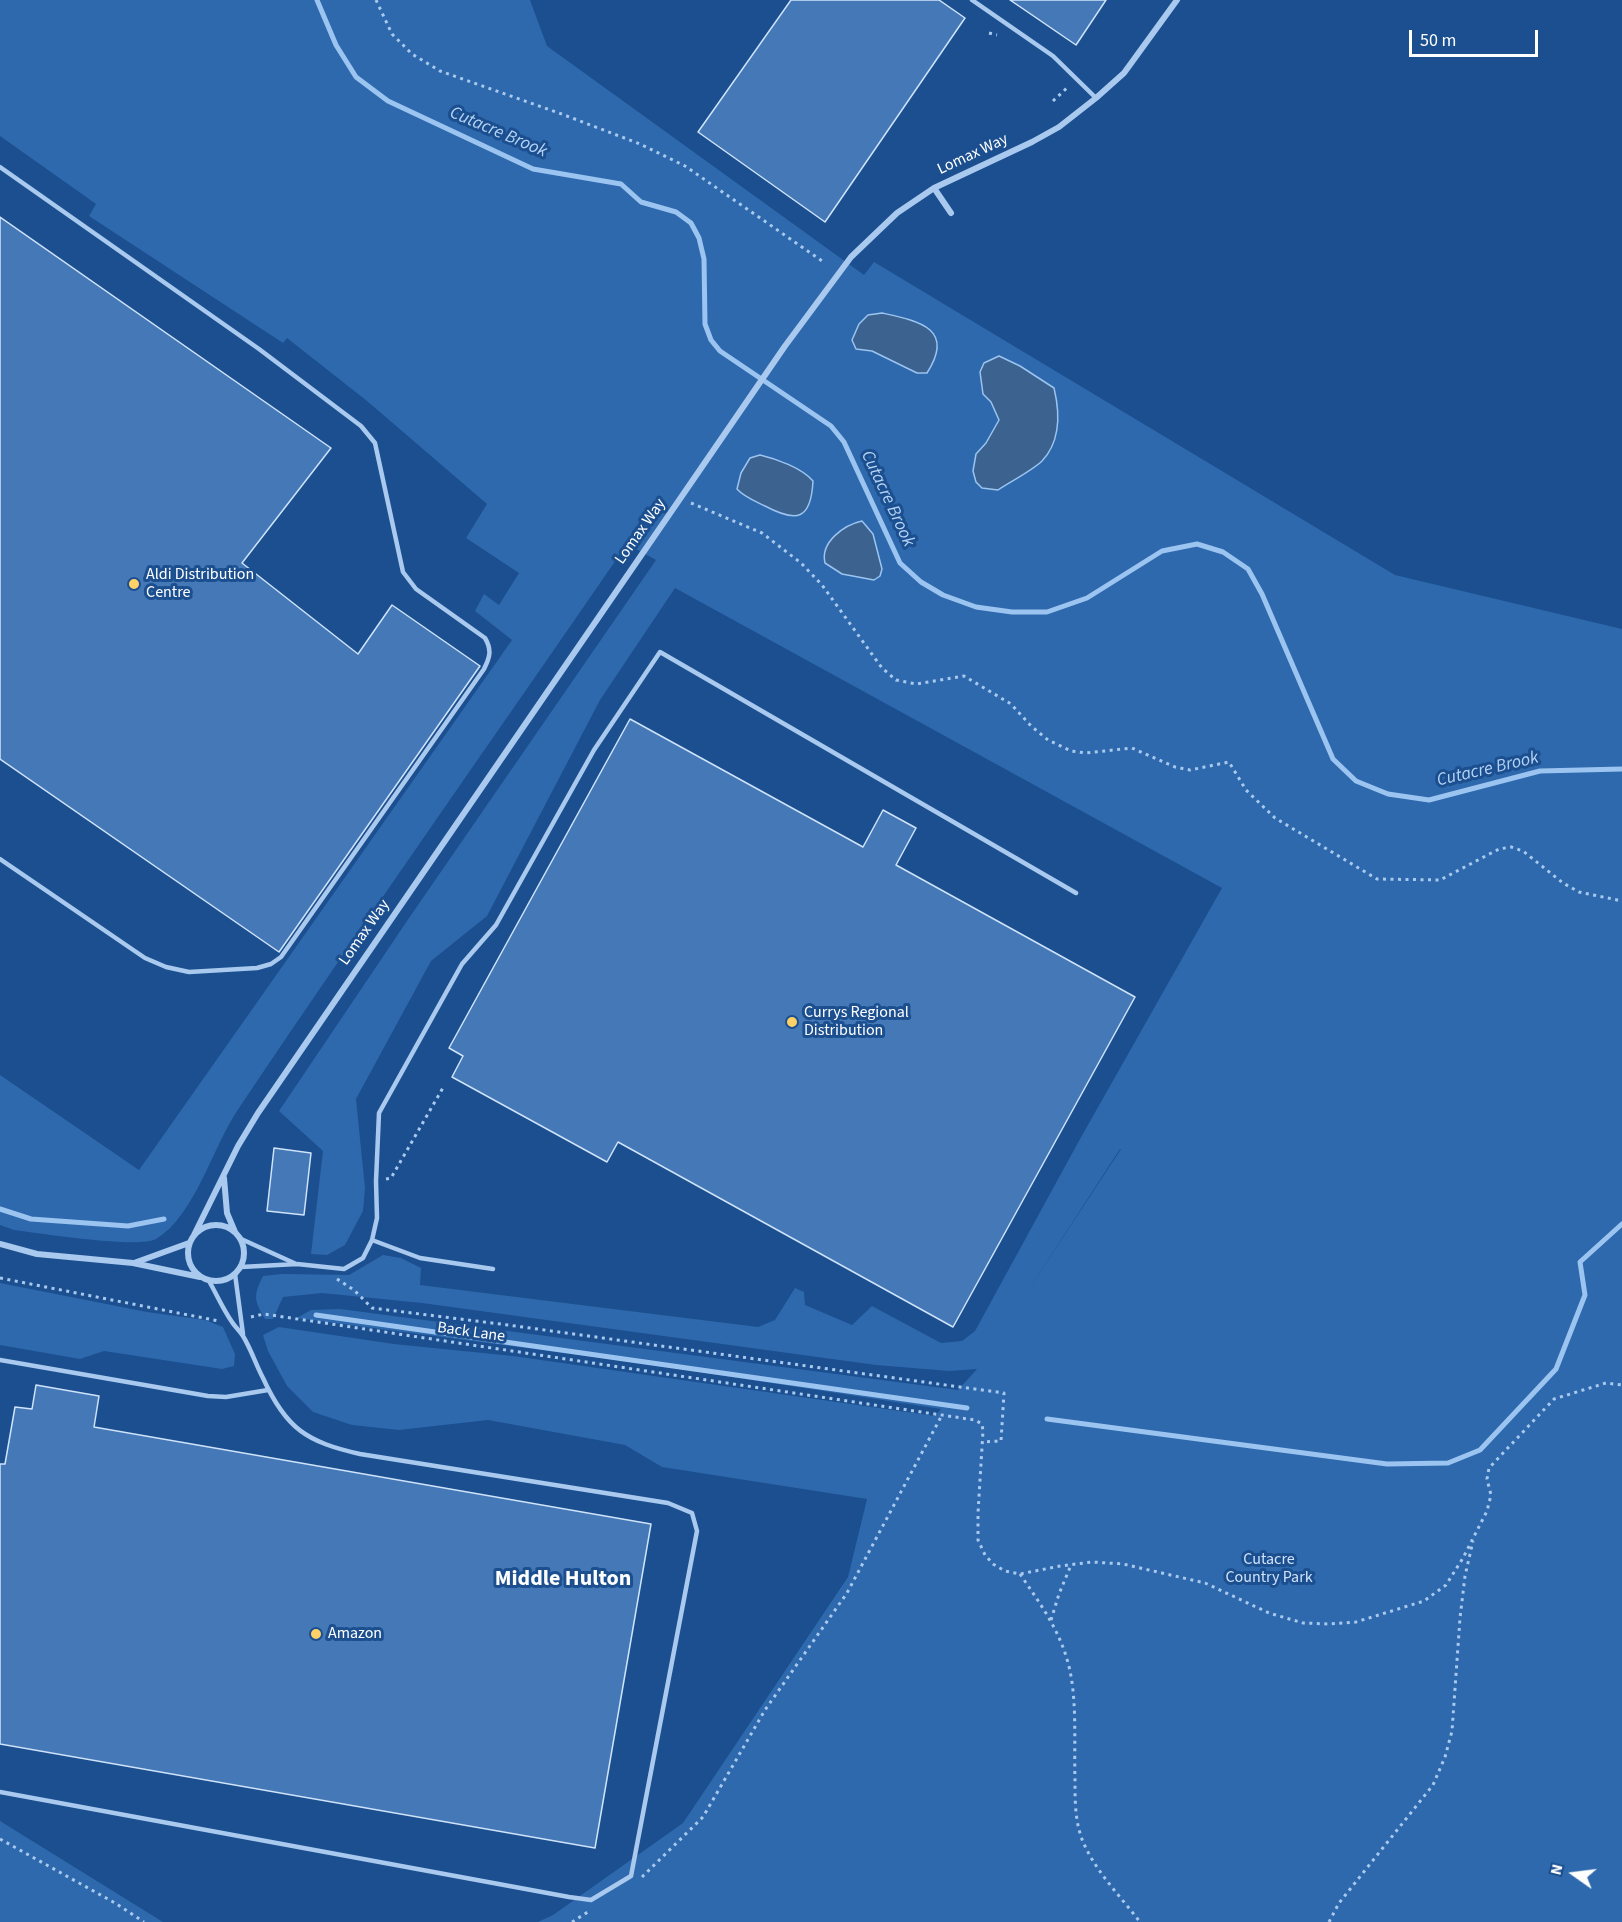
<!DOCTYPE html>
<style>
body{margin:0}
#map{position:relative;width:1622px;height:1922px;overflow:hidden;background:#1b4f8f;font-family:"Source Sans 3",sans-serif}
canvas{display:block}
.north{position:absolute;left:1544px;top:1844px;width:60px;height:60px;-webkit-text-stroke:4px #1b4f8f;paint-order:stroke;rotate:284deg;font-size:16px;font-weight:700;line-height:24px;text-align:center;color:#fff}
.north::after{content:'';display:block;margin:auto;width:21px;height:27px;background:#fff;clip-path:polygon(50% 0,100% 100%,50% 72%,0 100%)}
.scale{position:absolute;left:1409px;top:30px;width:129px;height:27px;box-sizing:border-box;border:3px solid #fff;border-top:0;padding-left:8px;font-size:18px;line-height:21px;white-space:nowrap;color:#fff;-webkit-text-stroke:4px #1b4f8f;paint-order:stroke}
</style>
<div id="map">
<canvas width="1622" height="1922"></canvas>
<div class="north">N</div>
<div class="scale">50 m</div>
</div>
<script>
const ctx = document.querySelector('canvas').getContext('2d');
ctx.lineJoin = 'round';
function fill(path, color) { ctx.fillStyle = color; ctx.fill(path, 'evenodd'); }
function strokePath(path, color, width, dash) { ctx.strokeStyle = color; ctx.lineWidth = width; ctx.lineCap = dash ? 'butt' : 'round'; ctx.setLineDash(dash || []); ctx.stroke(path); }
function label(font, color, halo, rows, align = 'center') {
  ctx.font = font + ' "Source Sans 3",sans-serif'; ctx.lineWidth = 6; ctx.setLineDash([]); ctx.textBaseline = 'middle'; ctx.strokeStyle = halo; ctx.fillStyle = color; for (const [text, x, y, turn = 0] of rows) {
    ctx.save(); ctx.translate(x, y); ctx.rotate((+turn || 0) * Math.PI / 180); ctx.textAlign = isNaN(turn) ? turn : align; if (halo) ctx.strokeText(text, 0, 0); ctx.fillText(text, 0, 0); ctx.restore();
  }
}
fill(new Path2D(`
 M 0,0 L 530,0 L 547,46 L 864,275 L 874,262 L 1395,575 L 1622,629 L 1622,1922 L 538,1922 L 553,1915 L 683,1823 L 848,1577 L 867,1499 L 662,1467 L 625,1445 L 488,1420 L 399,1430 L 352,1425 L 313,1412 L 287,1386 L 268,1351 L 263,1335 L 279,1327 L 394,1344 L 513,1356 L 935,1416 L 941,1409 L 640,1363 L 297,1318 L 311,1310 L 340,1309 L 958,1390 L 977,1369 L 949,1371 L 876,1365 L 422,1303 L 322,1293 L 283,1297 L 273,1319 L 265,1319 C 254,1300 253,1296 263,1276 L 282,1274 L 349,1275 L 383,1255 L 401,1258 L 421,1268 L 420,1285 L 758,1327 L 775,1320 L 795,1288 L 804,1292 L 805,1305 L 852,1325 L 872,1306 L 941,1343 L 962,1341 L 975,1331 L 1080,1139 L 1222,888 L 675,588 L 600,700 L 487,916 L 431,961 L 356,1099 L 365,1188 L 363,1211 L 345,1245 L 327,1255 L 311,1254 L 323,1151 L 279,1111 L 409,918 L 656,560 L 627,544 C 497,733 365,920 237,1111 C 213,1147 194,1217 156,1239 C 138,1249 39,1233 14,1230 L 0,1225 L 0,1075 L 139,1170 L 512,640 L 475,611 L 484,594 L 499,605 L 519,573 L 466,538 L 487,504 L 367,401 L 287,338 L 283,343 L 89,216 L 96,204 L 0,136 ZM 1121,1149 L 1024,1297 L 1120,1149 Z
 M 0,1283 L 147,1312 L 205,1320 L 223,1327 L 235,1354 L 234,1366 L 222,1369 L 104,1351 L 80,1359 L 0,1345 Z
 M 0,1821 L 163,1922 L 0,1922 Z`), '#2e69ad');
const water = new Path2D(`
 M 882,313 C 918,321 956,328 927,373 L 917,373 L 872,351 L 856,349 L 852,340 L 859,324 L 868,315 Z
 M 999,356 L 1020,366 L 1054,388 C 1060,413 1061,441 1042,461 C 1033,470 1010,482 998,490 L 982,488 L 976,482 L 973,471 L 976,454 L 986,443 L 999,420 L 991,402 L 983,394 L 980,372 L 984,363 Z
 M 760,455 C 777,459 802,468 813,481 C 811,520 797,523 765,506 C 755,501 744,497 737,489 L 741,473 L 750,458 Z
 M 862,521 L 873,534 L 882,569 L 880,576 L 874,580 L 842,574 L 825,563 C 820,542 844,525 862,521 Z`);
fill(water, '#3c6290');
strokePath(water, '#9cc4f0', 1.5);
strokePath(new Path2D(`
 M 317,0 L 336,45 L 356,77 L 388,101 L 533,169 L 621,184 L 641,202 L 676,212 L 691,223 L 699,238 L 704,259 L 705,324 L 711,340 L 720,351 L 831,426 L 844,442 L 900,563 L 921,582 L 943,595 L 976,607 L 1012,612 L 1047,612 L 1087,598 L 1162,551 L 1197,544 L 1223,552 L 1248,569 L 1262,594 L 1333,759 L 1356,781 L 1388,794 L 1429,800 L 1540,771 L 1622,769
 M 0,1209 L 31,1219 L 128,1226 L 164,1219
 M 316,1315 L 967,1408
 M 1047,1419 L 1387,1464 L 1448,1463 L 1480,1450 L 1556,1369 L 1585,1295 L 1580,1262 L 1622,1224`), '#9cc4f0', 5);
const building = new Path2D(`
 M 791,0 L 939,0 L 965,18 L 825,222 L 698,132 Z
 M 1010,0 L 1106,0 L 1076,45 Z
 M 0,217 L 331,448 L 242,563 L 358,654 L 392,605 L 480,666 L 279,952 L 0,759 Z
 M 630,719 L 863,847 L 883,810 L 916,828 L 896,865 L 1135,997 L 953,1327 L 618,1142 L 607,1162 L 452,1077 L 463,1056 L 449,1048 Z
 M 274,1148 L 311,1153 L 304,1215 L 267,1211 Z
 M 36,1385 L 99,1396 L 94,1427 L 651,1524 L 595,1848 L 0,1744 L 0,1464 L 5,1464 L 15,1407 L 32,1409 Z`);
fill(building, '#4478b7');
strokePath(building, '#cfe3fa', 1.5);
strokePath(new Path2D(`
 M 376,0 L 392,34 L 412,54 L 440,71 L 559,113 L 640,144 L 685,166 L 825,263
 M 989,33 L 997,35
 M 1053,101 L 1069,86
 M 691,503 L 762,533 L 801,563 L 822,585 L 882,668 L 896,680 L 916,684 L 964,676 L 1011,704 L 1031,726 L 1048,740 L 1071,751 L 1086,753 L 1132,748 L 1175,767 L 1190,770 L 1229,762 L 1246,790 L 1275,818 L 1377,879 L 1440,880 L 1499,849 L 1511,847 L 1523,851 L 1563,883 L 1579,892 L 1622,901
 M 386,1179 L 391,1178 L 444,1086
 M 0,1278 L 219,1321
 M 337,1279 L 354,1290 L 372,1308 L 508,1325 L 1004,1393 L 1001,1441 L 983,1442
 M 251,1317 L 264,1314 L 975,1420 L 982,1424 L 983,1431 L 978,1513 L 978,1540 L 985,1555 L 993,1564 L 1005,1571 L 1020,1574 L 1060,1566 L 1092,1562 L 1123,1564 L 1205,1583 L 1269,1613 L 1303,1623 L 1329,1624 L 1356,1622 L 1424,1601 L 1446,1585 L 1463,1558 L 1487,1511 L 1491,1495 L 1487,1479 L 1489,1468 L 1554,1399 L 1606,1383 L 1622,1385
 M 1020,1574 C 1041,1605 1062,1633 1070,1671 C 1077,1704 1074,1746 1075,1781 C 1075,1802 1075,1824 1084,1844 C 1097,1873 1121,1897 1140,1922
 M 1051,1620 L 1059,1594 L 1071,1565
 M 0,1839 L 115,1903 L 144,1922
 M 642,1877 L 703,1817 L 765,1710 L 847,1593 L 942,1415
 M 572,1922 L 591,1910
 M 1329,1922 L 1339,1903 L 1433,1785 L 1445,1757 L 1452,1731 L 1460,1618 L 1465,1576 L 1473,1541`), '#a9c9ee', 3, [3, 4.5]);
strokePath(new Path2D(`
 M 972,0 L 1053,56 L 1096,98
 M 0,167 L 259,349 L 361,426 L 375,443 L 403,572 L 416,589 L 485,638 C 492,650 490,657 484,669 L 281,957 L 271,964 L 257,968 L 189,972 L 166,967 L 145,958 L 0,859
 M 239,1238 L 294,1263
 M 372,1240 L 420,1258 L 493,1269
 M 241,1267 L 297,1264 L 344,1269 L 363,1258 L 372,1240 L 377,1218 L 376,1181 L 379,1113 L 462,964 L 496,925 L 594,750 L 660,652 L 1076,893
 M 235,1274 L 243,1334
 M 0,1360 L 208,1396 L 226,1397 L 268,1390
 M 0,1792 L 569,1897 L 591,1900 L 631,1876 L 697,1531 L 692,1513 L 668,1503 L 360,1454 C 307,1442 286,1429 263,1378 C 256,1365 251,1349 243,1336 C 240,1331 235,1327 232,1322 C 223,1309 217,1295 209,1281`), '#a9c9ee', 4.5);
strokePath(new Path2D(`
 M 934,188 L 951,213
 M 224,1178 L 227,1213 L 235,1232
 M188 1253a28 28 0 1 1 56 0a28 28 0 1 1-56 0Z
 M 194,1235 L 238,1146 L 258,1113 L 785,346 L 851,257 L 897,213 L 934,188 L 1032,142 L 1059,127 L 1096,98 L 1124,73 L 1177,0
 M 0,1244 L 37,1254 L 133,1263 L 200,1277
 M 134,1263 L 189,1243`), '#a9c9ee', 6);
for (const [x, y, r, color] of [
 [134,584,6,"#ffd166"],
 [792,1022,6,"#ffd166"],
 [316,1634,6,"#ffd166"]
]) { const dot = new Path2D(); dot.arc(x, y, r, 0, 2 * Math.PI); ctx.fillStyle = color; ctx.fill(dot); strokePath(dot, '#1b4f8f', 2); }
label('16px', '#fff', '#1b4f8f', [
 ["Lomax Way",973,155,-25],
 ["Lomax Way",641,532,-55],
 ["Lomax Way",365,933,-55],
 ["Back Lane",471,1333,8]
]);
label('16px', '#fff', '#1b4f8f', [
 ["Aldi Distribution",146,575],
 ["Centre",146,593],
 ["Currys Regional",804,1013],
 ["Distribution",804,1031],
 ["Amazon",328,1634]
], 'left');
label('16px', '#cfe3fa', '#1b4f8f', [
 ["Cutacre",1269,1560],
 ["Country Park",1269,1578]
]);
label('italic 18px', '#b5d3f5', '#1b4f8f', [
 ["Cutacre Brook",498,133,23],
 ["Cutacre Brook",887,499,65],
 ["Cutacre Brook",1488,770,-13]
]);
label('bold 22px', '#fff', '#1b4f8f', [
 ["Middle Hulton",563,1580]
]);
</script>
